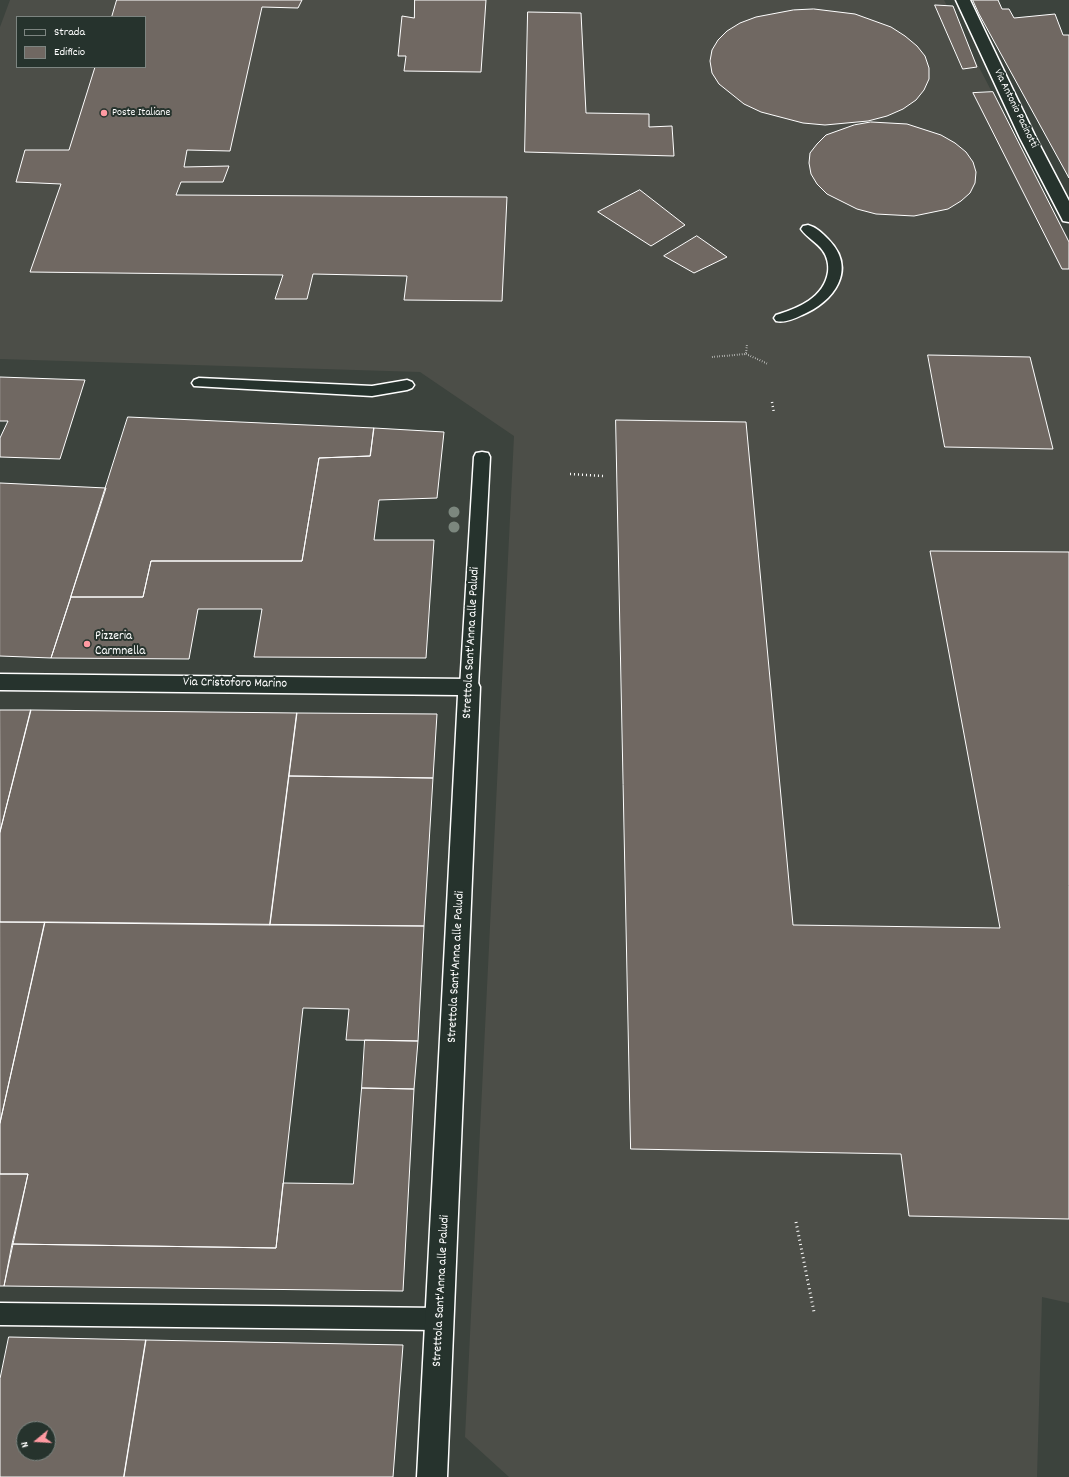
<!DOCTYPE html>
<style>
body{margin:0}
#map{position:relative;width:1069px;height:1477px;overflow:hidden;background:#3c433d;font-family:Dekko,sans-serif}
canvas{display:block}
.legend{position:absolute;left:16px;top:16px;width:130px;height:52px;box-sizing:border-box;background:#26332d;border:1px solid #7d8581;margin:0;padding:5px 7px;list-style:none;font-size:12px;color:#fff}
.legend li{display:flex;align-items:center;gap:8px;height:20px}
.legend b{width:20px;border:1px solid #7d8581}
.north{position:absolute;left:16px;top:1421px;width:40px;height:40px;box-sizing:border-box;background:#26332d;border:1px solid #7d8581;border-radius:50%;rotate:252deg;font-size:11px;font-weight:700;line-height:16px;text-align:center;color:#fff}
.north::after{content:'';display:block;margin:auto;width:14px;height:18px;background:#ff9aa2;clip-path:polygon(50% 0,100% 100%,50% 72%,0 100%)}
</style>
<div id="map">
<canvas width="1069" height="1477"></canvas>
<ul class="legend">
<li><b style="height:5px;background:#26332d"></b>Strada</li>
<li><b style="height:11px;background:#706862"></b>Edificio</li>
</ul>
<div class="north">N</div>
</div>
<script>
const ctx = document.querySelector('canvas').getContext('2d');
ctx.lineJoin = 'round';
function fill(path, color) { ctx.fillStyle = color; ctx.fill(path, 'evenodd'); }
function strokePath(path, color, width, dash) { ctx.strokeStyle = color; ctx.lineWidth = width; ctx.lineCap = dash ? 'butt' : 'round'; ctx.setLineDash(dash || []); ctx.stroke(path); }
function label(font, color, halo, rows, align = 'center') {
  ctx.font = font + ' Dekko,sans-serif'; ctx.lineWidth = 4; ctx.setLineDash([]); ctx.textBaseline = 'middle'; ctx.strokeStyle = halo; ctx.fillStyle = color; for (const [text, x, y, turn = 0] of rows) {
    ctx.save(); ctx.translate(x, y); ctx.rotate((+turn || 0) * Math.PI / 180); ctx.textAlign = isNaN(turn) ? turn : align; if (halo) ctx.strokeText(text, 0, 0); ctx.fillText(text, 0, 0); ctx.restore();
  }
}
fill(new Path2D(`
 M 10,0 L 944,0 L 1069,240 L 1069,1303 L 1042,1297 L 1037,1477 L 509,1477 L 465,1437 L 514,436 L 420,372 L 0,359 L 0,27 ZM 17,17 L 145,17 L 145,67 L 17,67 Z`), '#4c4e48');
const building = new Path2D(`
 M 117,0 L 302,0 L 298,8 L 262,7 L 230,151 L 187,150 L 184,167 L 229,166 L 223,182 L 181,182 L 176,195 L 507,197 L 502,301 L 404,300 L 407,276 L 313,274 L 307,299 L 275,299 L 283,275 L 30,272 L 61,184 L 16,182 L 25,150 L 69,150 L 95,67 L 145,67 L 145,17 L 112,17 Z
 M 415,0 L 486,0 L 481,72 L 404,71 L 406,56 L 398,56 L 402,16 L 414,18 Z
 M 973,0 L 998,0 L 1002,9 L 1009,9 L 1014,18 L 1055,14 L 1063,35 L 1069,35 L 1069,178 L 979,14 Z
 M 935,5 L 953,6 L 977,67 L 963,69 Z
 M 814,9 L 855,14 L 891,27 L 905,36 L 917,46 L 925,56 L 929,68 L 929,79 L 924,90 L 916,100 L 903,109 L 887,116 L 868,121 L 825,125 L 803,123 L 761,112 L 744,104 L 719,84 L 712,73 L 710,61 L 712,50 L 718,40 L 727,31 L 740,23 L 756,17 L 793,10 Z
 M 528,12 L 581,13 L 586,113 L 649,114 L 649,127 L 672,126 L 674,156 L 525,152 Z
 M 993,92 L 1069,242 L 1069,269 L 1062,269 L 973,93 Z
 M 871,122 L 907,124 L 941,135 L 955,143 L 966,152 L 973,162 L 976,172 L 975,183 L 970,193 L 961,201 L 948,209 L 914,216 L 876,214 L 857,209 L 827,194 L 817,184 L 811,174 L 809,163 L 810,153 L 817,144 L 826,135 L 854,125 Z
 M 640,190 L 685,225 L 651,246 L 598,212 Z
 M 697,236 L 727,257 L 694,273 L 664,256 Z
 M 928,355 L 1030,357 L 1053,449 L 945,447 Z
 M 0,377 L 85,380 L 60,459 L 0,457 L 0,438 L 8,421 L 0,421 Z
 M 128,417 L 374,428 L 370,456 L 319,458 L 302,561 L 151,561 L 143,597 L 71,597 Z
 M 616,420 L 746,422 L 793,925 L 1000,928 L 930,551 L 1069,552 L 1069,1219 L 909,1216 L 901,1154 L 631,1149 Z
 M 374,428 L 444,432 L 437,498 L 379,500 L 374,540 L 434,540 L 426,658 L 254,657 L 262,609 L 198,609 L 189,659 L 51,658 L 71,597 L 143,597 L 151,561 L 302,561 L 319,458 L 370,456 Z
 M 0,483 L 106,488 L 51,658 L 0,656 Z
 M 0,710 L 31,710 L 0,832 Z
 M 31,710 L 297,713 L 270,925 L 0,922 L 0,832 Z
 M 297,713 L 437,714 L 433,778 L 289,776 Z
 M 289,776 L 433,778 L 424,926 L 270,925 Z
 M 0,922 L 45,922 L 0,1123 Z
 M 45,922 L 424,926 L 418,1041 L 346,1040 L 349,1009 L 303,1008 L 276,1248 L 12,1244 L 28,1174 L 0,1174 L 0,1123 Z
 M 365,1040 L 418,1041 L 414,1089 L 362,1088 Z
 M 362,1088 L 414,1089 L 403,1291 L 4,1286 L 12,1244 L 276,1248 L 283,1183 L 353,1184 Z
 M 0,1174 L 28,1174 L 4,1286 L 0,1286 Z
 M 9,1337 L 146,1340 L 124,1477 L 0,1477 L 0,1379 ZM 24,1429 L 48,1429 L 48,1453 L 24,1453 Z
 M 146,1340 L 403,1345 L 393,1477 L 124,1477 Z`);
fill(building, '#706862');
strokePath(building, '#fff', 1);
const service = new Path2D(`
 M 808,225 C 816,227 822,233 828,239 C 858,269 834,302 802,315 C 794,319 785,323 776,321 L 774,318 L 776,315 C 798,308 824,298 828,272 C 829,265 827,256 823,251 C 817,242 807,238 801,229 L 803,226 Z
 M 199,378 L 372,386 L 407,380 L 412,382 L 414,385 L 412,388 L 407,390 L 372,396 L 194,386 L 192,383 L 194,380 Z
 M 482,452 L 488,453 L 490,457 L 478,687 L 475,692 L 469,694 L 463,692 L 460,687 L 474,457 L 476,453 Z
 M 0,1303 L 441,1308 L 449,1311 L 452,1319 L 449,1327 L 441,1330 L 0,1325 Z`);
const minor = new Path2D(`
 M 956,0 L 970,0 L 1036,138 L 1069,201 L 1069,222 L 1063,221 L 1061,217 L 1020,138 Z
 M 0,674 L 469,679 L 477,681 L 480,687 L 447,1477 L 417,1477 L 458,695 L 0,690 Z`);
strokePath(service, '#fff', 3);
strokePath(minor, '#fff', 3);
strokePath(new Path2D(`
 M 746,354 L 768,364
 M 712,357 L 746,354 L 747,344`), '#fff', 2, [0.5, 2]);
strokePath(new Path2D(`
 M 772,402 L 774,413
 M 570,474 L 603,476`), '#fff', 2.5, [1, 3]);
strokePath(new Path2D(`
 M 796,1222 L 814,1312`), '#fff', 3, [1, 3.5]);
fill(service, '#26332d');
fill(minor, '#26332d');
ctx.fillStyle = '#7c877e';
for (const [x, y] of [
 [454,512],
 [454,527]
]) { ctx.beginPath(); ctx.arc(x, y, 5.5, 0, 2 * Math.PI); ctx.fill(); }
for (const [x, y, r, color] of [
 [104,113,4,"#ff9aa2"],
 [87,644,4,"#ff9aa2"]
]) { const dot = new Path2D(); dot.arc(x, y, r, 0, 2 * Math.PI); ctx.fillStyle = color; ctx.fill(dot); strokePath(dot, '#26332d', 1.5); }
label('11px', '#fff', '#26332d', [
 ["Via Antonio Pacinotti",1015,109,64]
]);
label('11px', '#fff', '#26332d', [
 ["Poste Italiane",112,113]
], 'left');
label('13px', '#fff', '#26332d', [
 ["Pizzeria",95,637],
 ["Carmnella",95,652]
], 'left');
label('13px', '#fff', '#26332d', [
 ["Strettola Sant'Anna alle Paludi",472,643,-87],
 ["Via Cristoforo Marino",235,684,1],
 ["Strettola Sant'Anna alle Paludi",457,967,-87],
 ["Strettola Sant'Anna alle Paludi",442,1291,-87]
]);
</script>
